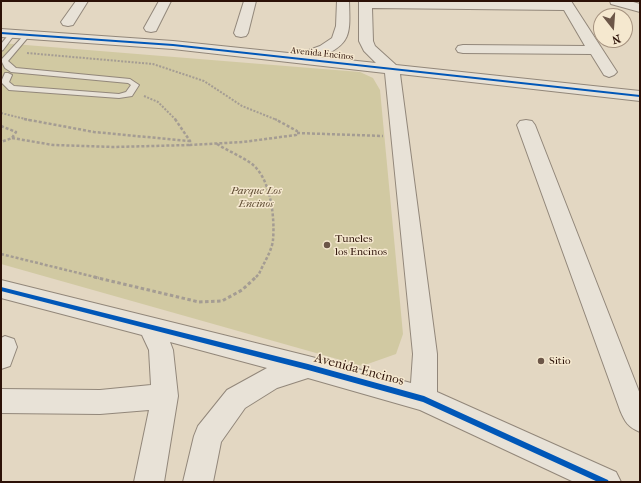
<!DOCTYPE html>
<style>
body{margin:0}
#map{position:relative;width:641px;height:483px;overflow:hidden;background:#e3d7c2;font-family:"IM FELL French Canon",serif}
canvas{display:block}
.frame{position:absolute;inset:0;border:2px solid #2c1107;pointer-events:none}
.north{position:absolute;left:593px;top:8px;width:40px;height:40px;box-sizing:border-box;background:#f5e8cf;border:1px solid #a5927f;border-radius:50%;rotate:163deg;font-size:11px;font-weight:700;line-height:16px;text-align:center;color:#2c1107}
.north::after{content:'';display:block;margin:auto;width:14px;height:18px;background:#6c5648;clip-path:polygon(50% 0,100% 100%,50% 72%,0 100%)}
</style>
<div id="map">
<canvas width="641" height="483"></canvas>
<div class="frame"></div>
<div class="north">N</div>
</div>
<script>
const ctx = document.querySelector('canvas').getContext('2d');
ctx.lineJoin = 'round';
function fill(path, color) { ctx.fillStyle = color; ctx.fill(path, 'evenodd'); }
function strokePath(path, color, width, dash) { ctx.strokeStyle = color; ctx.lineWidth = width; ctx.lineCap = dash ? 'butt' : 'round'; ctx.setLineDash(dash || []); ctx.stroke(path); }
function label(font, color, halo, rows, align = 'center') {
  ctx.font = font + ' "IM FELL French Canon",serif'; ctx.lineWidth = 3; ctx.setLineDash([]); ctx.textBaseline = 'middle'; ctx.strokeStyle = halo; ctx.fillStyle = color; for (const [text, x, y, turn = 0] of rows) {
    ctx.save(); ctx.translate(x, y); ctx.rotate((+turn || 0) * Math.PI / 180); ctx.textAlign = isNaN(turn) ? turn : align; if (halo) ctx.strokeText(text, 0, 0); ctx.fillText(text, 0, 0); ctx.restore();
  }
}
fill(new Path2D(`
 M 1,43 L 360,72 L 373,78 L 380,90 L 403,334 L 396,354 L 362,366 L 1,264 Z`), '#d1c9a2');
const service = new Path2D(`
 M 10,33 L 15,34 L 3,50 L 1,51 L 1,44 Z
 M 27,33 L 30,35 L 8,61 L 16,68 L 130,79 L 139,85 L 132,96 L 119,98 L 9,90 L 1,82 L 5,73 L 8,73 L 12,75 L 9,82 L 14,86 L 119,94 L 126,92 L 131,85 L 128,83 L 11,72 L 5,68 L 1,60 L 25,34 Z`);
const minor = new Path2D(`
 M 76,1 L 88,1 L 73,25 L 68,26 L 63,25 L 61,22 Z
 M 159,1 L 171,1 L 156,31 L 151,32 L 146,31 L 144,28 Z
 M 244,1 L 256,1 L 248,33 L 246,36 L 241,37 L 236,36 L 234,33 Z
 M 337,1 L 349,1 C 350,33 352,44 320,57 L 376,63 L 364,51 L 359,41 L 359,1 L 571,1 L 617,72 L 614,75 L 609,77 L 604,75 L 591,54 L 463,53 L 458,52 L 456,49 L 458,46 L 463,45 L 585,46 L 564,10 L 372,8 L 373,41 L 375,46 L 396,65 L 640,91 L 640,101 L 400,74 L 437,354 L 437,392 L 616,472 L 621,482 L 574,482 L 420,410 L 308,378 L 277,388 L 245,408 L 221,442 L 213,482 L 183,482 L 194,436 L 198,426 L 227,390 L 267,368 L 170,342 L 173,350 L 178,396 L 164,482 L 134,482 L 149,410 L 100,414 L 1,413 L 1,389 L 100,390 L 151,385 L 149,350 L 142,335 L 1,298 L 1,280 L 308,356 L 411,383 L 413,354 L 385,73 L 173,49 L 1,37 L 1,29 L 173,41 L 298,54 L 320,46 L 332,38 L 336,26 Z
 M 610,1 L 630,1 L 640,4 L 640,12 L 611,4 Z
 M 526,120 L 532,121 L 535,125 L 640,394 L 640,432 C 628,427 625,422 620,410 L 517,125 L 520,121 Z
 M 5,336 L 14,339 L 17,347 L 10,366 L 1,369 L 1,338 Z`);
strokePath(service, '#92877a', 2);
strokePath(minor, '#92877a', 2);
strokePath(new Path2D(`
 M 27,53 L 153,64 L 204,81 L 242,106 L 277,120
 M 144,96 L 158,102 L 176,120
 M 1,113 L 29,120`), '#a49c93', 2, [2, 1.5]);
strokePath(new Path2D(`
 M 24,119 L 94,132 L 189,141
 M 175,119 L 190,141 L 190,145 L 243,142 L 296,135 L 297,131 L 275,119
 M 1,126 L 16,132 L 12,138 L 1,142
 M 297,133 L 383,136
 M 12,138 L 53,145 L 114,147 L 190,145
 M 217,144 C 228,151 241,156 252,164 C 271,179 275,218 273,240 C 272,251 263,264 259,274 L 255,278
 M 1,254 L 99,278`), '#a49c93', 2.5, [3, 2]);
strokePath(new Path2D(`
 M 94,277 L 199,302 L 222,301 L 242,290 L 256,277`), '#a49c93', 3, [3.5, 2.5]);
fill(service, '#e8e2d7');
fill(minor, '#e8e2d7');
fill(new Path2D(`
 M 1,32 L 173,44 L 640,95 L 640,97 L 173,46 L 1,34 Z
 M 1,287 L 308,364 L 424,396 L 608,480 L 609,482 L 598,482 L 423,402 L 308,370 L 1,291 Z`), '#0057b8');
for (const [x, y, r, color] of [
 [327,245,4,"#6c5648"],
 [541,361,4,"#6c5648"]
]) { const dot = new Path2D(); dot.arc(x, y, r, 0, 2 * Math.PI); ctx.fillStyle = color; ctx.fill(dot); strokePath(dot, '#f5e8cf', 1.5); }
label('9px', '#2c1107', '#f5e8cf', [
 ["Avenida Encinos",322,54,6]
]);
label('italic 11px', '#604d34', '#f5e8cf', [
 ["Parque Los",256,191],
 ["Encinos",256,204]
]);
label('11px', '#2c1107', '#f5e8cf', [
 ["Tuneles",335,239],
 ["los Encinos",335,252],
 ["Sitio",549,361]
], 'left');
label('13px', '#2c1107', '#f5e8cf', [
 ["Avenida Encinos",359,370,15]
]);
</script>
